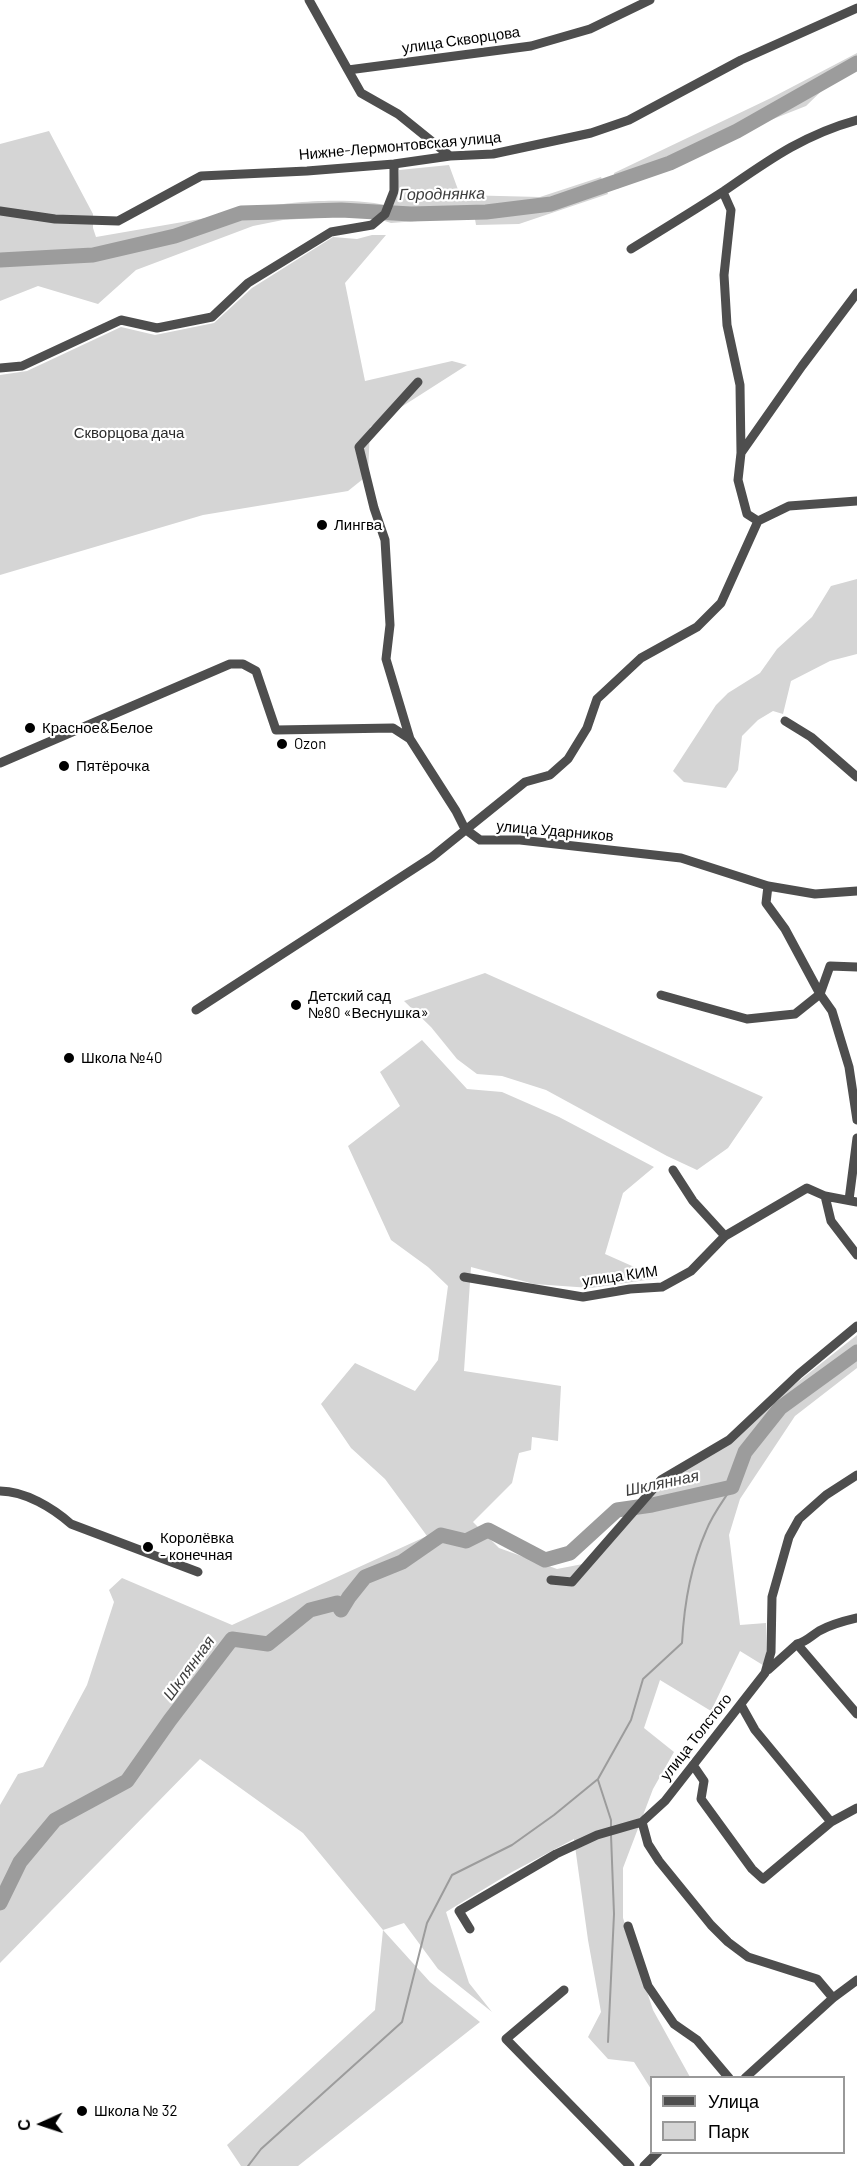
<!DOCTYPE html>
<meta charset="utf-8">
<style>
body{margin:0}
#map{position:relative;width:857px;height:2166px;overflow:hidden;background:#fff;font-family:Barlow,sans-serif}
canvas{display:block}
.legend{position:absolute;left:650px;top:2076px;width:195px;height:78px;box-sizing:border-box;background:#fff;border:2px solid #999;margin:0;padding:8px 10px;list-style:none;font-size:18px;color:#000}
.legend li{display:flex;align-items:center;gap:12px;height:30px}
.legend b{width:30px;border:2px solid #999}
.north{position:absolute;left:12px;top:2094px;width:60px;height:60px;-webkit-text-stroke:4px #fff;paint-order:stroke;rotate:267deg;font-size:16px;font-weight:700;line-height:24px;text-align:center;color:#000}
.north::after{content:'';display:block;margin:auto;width:21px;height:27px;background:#000;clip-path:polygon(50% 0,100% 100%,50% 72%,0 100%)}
</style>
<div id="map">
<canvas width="857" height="2166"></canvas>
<ul class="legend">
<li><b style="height:8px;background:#4e4e4e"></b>Улица</li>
<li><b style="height:16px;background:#d5d5d5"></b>Парк</li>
</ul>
<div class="north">С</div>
</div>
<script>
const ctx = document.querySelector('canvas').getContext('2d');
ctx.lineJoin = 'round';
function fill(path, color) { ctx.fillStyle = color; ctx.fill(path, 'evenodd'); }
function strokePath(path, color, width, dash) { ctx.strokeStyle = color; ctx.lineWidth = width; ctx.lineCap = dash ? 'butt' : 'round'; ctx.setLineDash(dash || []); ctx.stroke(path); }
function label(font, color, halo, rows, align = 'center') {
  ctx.font = font + ' Barlow,sans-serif'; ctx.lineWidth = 4.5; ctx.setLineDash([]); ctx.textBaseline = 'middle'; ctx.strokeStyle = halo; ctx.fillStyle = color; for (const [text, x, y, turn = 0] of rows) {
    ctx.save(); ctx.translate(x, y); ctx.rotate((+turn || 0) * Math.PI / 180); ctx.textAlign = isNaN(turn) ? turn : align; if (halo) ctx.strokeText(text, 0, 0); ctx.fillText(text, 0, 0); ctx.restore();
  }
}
fill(new Path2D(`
 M 857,53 L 857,69 L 835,78 L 806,106 L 763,123 L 617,189 L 614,173 L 771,98 Z
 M 49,131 L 93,214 L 93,228 L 96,237 L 258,209 C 288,200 362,197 392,207 L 397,193 L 399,170 L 449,165 L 460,195 L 540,197 L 601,177 L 608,194 L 519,224 L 476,225 L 475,219 L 457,218 L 391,223 L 372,217 L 331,217 L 283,220 L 253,226 L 136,270 L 98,304 L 38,286 L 0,301 L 0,144 Z
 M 372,235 L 386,235 L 345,283 L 365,381 L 452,361 L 467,365 L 370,427 L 368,475 L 348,491 L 203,515 L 0,575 L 0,375 L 27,371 L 121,327 L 155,335 L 214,323 L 252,288 L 333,237 L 357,239 Z
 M 857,579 L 857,654 L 830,661 L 791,681 L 783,714 L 773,711 L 758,720 L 742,736 L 738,770 L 726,788 L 684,782 L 673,771 L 716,705 L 728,693 L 760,673 L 777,649 L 812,617 L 831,586 Z
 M 485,973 L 763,1097 L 728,1148 L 697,1170 L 667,1156 L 546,1090 L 502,1076 L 477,1074 L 457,1059 L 431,1027 L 404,1001 Z
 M 422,1040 L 467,1089 L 502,1092 L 559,1117 L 654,1167 L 623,1193 L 605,1254 L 659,1278 L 591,1288 L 534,1284 L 471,1267 L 464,1371 L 561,1386 L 558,1441 L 532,1437 L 531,1450 L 519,1453 L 512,1483 L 473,1522 L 499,1548 L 557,1569 L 588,1563 L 636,1505 L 713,1449 L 857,1335 L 857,1368 L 795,1416 L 740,1499 L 729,1535 L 740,1625 L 766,1623 L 766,1667 L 740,1651 L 711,1711 L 660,1680 L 644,1728 L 674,1752 L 653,1789 L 623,1868 L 623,1918 L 653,2010 L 690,2077 L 652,2078 L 651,2089 L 634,2062 L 608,2059 L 588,2037 L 601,2012 L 588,1940 L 574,1839 L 512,1872 L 446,1912 L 469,1983 L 492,2012 L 438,1969 L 404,1923 L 383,1930 L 430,1982 L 480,2022 L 298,2166 L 241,2166 L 227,2145 L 375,2010 L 383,1930 L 303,1833 L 200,1759 L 0,1963 L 0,1805 L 18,1774 L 43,1767 L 87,1685 L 114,1602 L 109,1590 L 122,1578 L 232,1625 L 427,1536 L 385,1479 L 351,1448 L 321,1404 L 355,1363 L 415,1391 L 438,1360 L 448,1286 L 428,1267 L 391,1240 L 348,1146 L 400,1106 L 380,1072 Z`), '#d5d5d5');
strokePath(new Path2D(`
 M 598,1780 L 611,1820 L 611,1827
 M 608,2042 L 614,1914 L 611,1835
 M 248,2166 L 261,2149 L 402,2022 L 427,1923 L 452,1875 L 512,1845 L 554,1815 L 598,1779 L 631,1720 L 643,1679 L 682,1643 C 684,1606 691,1565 706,1531 C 712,1515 723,1501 732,1487`), '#9c9c9c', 2);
strokePath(new Path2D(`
 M 0,260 L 93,255 L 175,236 L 241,213 L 341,210 L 411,214 L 486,212 L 551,204 L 670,163 L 737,131 L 857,63
 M 0,1903 L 20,1862 L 55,1820 L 127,1781 L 170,1720 L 232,1639 L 268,1644 L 310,1610 L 337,1603 L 341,1610 L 349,1597 L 365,1577 L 402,1562 L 441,1535 L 466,1541 L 488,1530 L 545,1560 L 570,1553 L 617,1510 L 652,1505 L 732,1487 L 745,1452 L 780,1408 L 857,1352`), '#9c9c9c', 15);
strokePath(new Path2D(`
 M 309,0 L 348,70 L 531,46 L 590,29 L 650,0
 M 348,70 L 361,93 L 398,114 L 450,156
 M 723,192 L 731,210 L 724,275 L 727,325 L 740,385 L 741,453
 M 0,211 L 55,219 L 118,221 L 201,176 L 307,171 L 394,164 L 450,156 L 493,154 L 591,133 L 629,120 L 741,60 L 857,8
 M 631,249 C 662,230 693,211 724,191 C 769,160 803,135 857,120
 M 0,368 L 22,366 L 121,320 L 157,328 L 212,317 L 248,283 L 331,232 L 372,225 L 385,214 L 394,191 L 394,164
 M 758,521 L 747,514 L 738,480 L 741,453 L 802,366 L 857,293
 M 785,721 L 811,737 L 857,777
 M 410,739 L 386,659 L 390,625 L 385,540 L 374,508 L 359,447 L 418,382
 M 0,763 L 230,664 L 243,664 L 256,671 L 276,730 L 393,728 L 410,739 L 456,811 L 465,829 L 480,840 L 520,840 L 681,858 L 768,886 L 815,894 L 857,891
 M 768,886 L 766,903 L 785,929 L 820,994 L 832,1011 L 849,1067 L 857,1120
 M 661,995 L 747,1019 L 795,1014 L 820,994 L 830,966 L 857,967
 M 196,1010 L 432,857 L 525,782 L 550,775 L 568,759 L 587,728 L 597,699 L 641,658 L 697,627 L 721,603 L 758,521 L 789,506 L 857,501
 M 673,1170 L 693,1201 L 725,1236
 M 825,1196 L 831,1221 L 857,1255
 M 849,1200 L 857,1138
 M 464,1277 L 583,1297 L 630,1289 L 662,1287 L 691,1271 L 725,1236 L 807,1188 L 825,1196 L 857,1202
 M 0,1491 C 25,1491 53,1508 71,1524 L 198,1572
 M 551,1580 L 572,1582 L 661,1480 L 729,1440 L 799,1374 L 857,1326
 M 857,1618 C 844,1621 830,1625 819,1631 C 811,1636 806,1642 797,1644 L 857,1714
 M 768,1670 L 797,1644
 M 741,1705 L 755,1730 L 831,1822 L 857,1808
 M 693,1765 L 704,1781 L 701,1799 L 752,1869 L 763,1879 L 831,1822
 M 642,1822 L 648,1844 L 659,1861 L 711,1925 L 728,1942 L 748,1957 L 817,1979 L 833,1998
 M 628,1926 L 648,1986 L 674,2024 L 697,2040 L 729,2078
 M 470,1929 L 459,1911 L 556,1854 L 597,1835 L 642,1822 L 665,1801 L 765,1673 L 771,1652 L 772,1597 L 789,1537 L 799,1519 L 826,1495 L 857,1475
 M 564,1990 L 506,2039 L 630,2166
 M 745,2078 L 833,1998 L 857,1980
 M 644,2166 L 658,2152`), '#4e4e4e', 9);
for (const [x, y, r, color] of [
 [322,525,6,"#000"],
 [30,728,6,"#000"],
 [282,744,6,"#000"],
 [64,766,6,"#000"],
 [296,1005,6,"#000"],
 [69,1058,6,"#000"],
 [148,1547,6,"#000"],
 [82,2111,6,"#000"]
]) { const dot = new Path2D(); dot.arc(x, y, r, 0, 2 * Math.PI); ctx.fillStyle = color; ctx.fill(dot); strokePath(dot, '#fff', 2); }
label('15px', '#000', '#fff', [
 ["улица Скворцова",461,40,-8],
 ["Нижне-Лермонтовская улица",400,146,-5],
 ["улица Ударников",555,831,5],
 ["улица КИМ",620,1276,-8],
 ["улица Толстого",696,1737,-52]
]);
label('15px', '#2c2c2c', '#fff', [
 ["Скворцова дача",129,433]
]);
label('15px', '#000', '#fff', [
 ["Лингва",334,525],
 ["Красное&Белое",42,728],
 ["Ozon",294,744],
 ["Пятёрочка",76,766],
 ["Детский сад",308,996],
 ["№80 «Веснушка»",308,1013],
 ["Школа №40",81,1058],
 ["Королёвка",160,1538],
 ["- конечная",160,1555],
 ["Школа № 32",94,2111]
], 'left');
label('italic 16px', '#3d3d3d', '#fff', [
 ["Городнянка",442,194,-1],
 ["Шклянная",662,1483,-12],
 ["Шклянная",189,1668,-54]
]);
</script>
